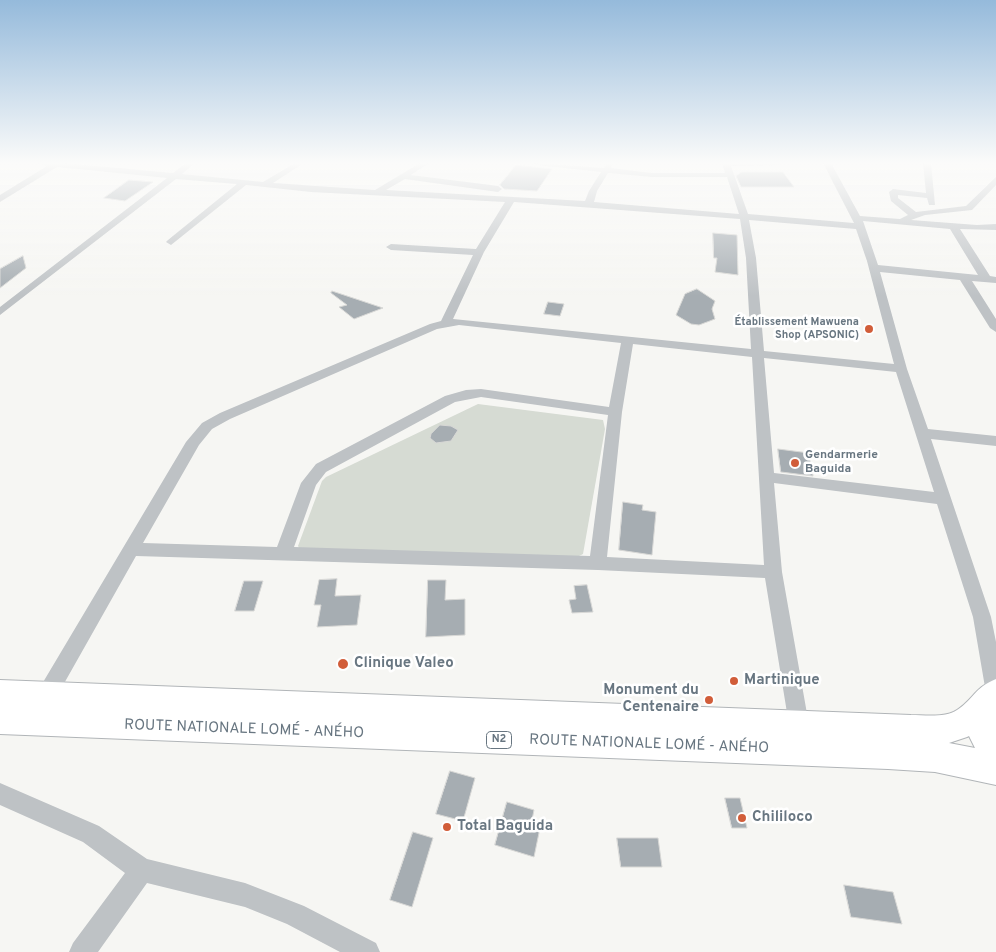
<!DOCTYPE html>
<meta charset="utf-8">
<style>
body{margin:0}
canvas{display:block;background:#f6f6f3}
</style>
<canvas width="996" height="952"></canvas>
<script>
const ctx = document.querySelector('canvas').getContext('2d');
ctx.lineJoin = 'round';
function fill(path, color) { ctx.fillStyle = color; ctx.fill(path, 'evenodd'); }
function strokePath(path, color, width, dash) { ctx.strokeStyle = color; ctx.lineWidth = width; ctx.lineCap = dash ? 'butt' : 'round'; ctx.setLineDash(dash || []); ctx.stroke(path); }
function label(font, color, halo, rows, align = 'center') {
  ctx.font = font + ' Overpass,sans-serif'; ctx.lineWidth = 5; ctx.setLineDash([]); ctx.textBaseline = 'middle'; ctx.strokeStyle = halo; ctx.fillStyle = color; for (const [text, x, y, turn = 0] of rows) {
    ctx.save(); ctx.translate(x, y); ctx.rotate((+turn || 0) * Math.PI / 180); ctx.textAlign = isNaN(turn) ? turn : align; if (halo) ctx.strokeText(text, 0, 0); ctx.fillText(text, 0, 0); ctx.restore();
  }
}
fill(new Path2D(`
 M 478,404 L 603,420 L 605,429 L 583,554 L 577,557 L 303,553 L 298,546 L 322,481 L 326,477 Z`), '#d6dbd3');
const building = new Path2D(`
 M 516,165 L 552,169 L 537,191 L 504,189 L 500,185 Z
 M 742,172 L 783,172 L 794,187 L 741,187 L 736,176 Z
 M 129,180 L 153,182 L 125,201 L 104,198 Z
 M 713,233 L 737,235 L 738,275 L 715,272 L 717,258 L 714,258 Z
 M 23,256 L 26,268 L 0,288 L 0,269 Z
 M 697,289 L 715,301 L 712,309 L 715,319 L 699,325 L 691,324 L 676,315 L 685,294 Z
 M 332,291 L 383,308 L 354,319 L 339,307 L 347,305 L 331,293 Z
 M 548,302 L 564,304 L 560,316 L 544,314 Z
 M 440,425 L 451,426 L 458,430 L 451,441 L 436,443 L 430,438 L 431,434 Z
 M 778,449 L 809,453 L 813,476 L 781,472 Z
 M 623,502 L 643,505 L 642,510 L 656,512 L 652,555 L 619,550 Z
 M 337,579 L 335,596 L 361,595 L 357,625 L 317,627 L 321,605 L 314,605 L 319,580 Z
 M 428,580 L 446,580 L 445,600 L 465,599 L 465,635 L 426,637 Z
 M 244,581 L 263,581 L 254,611 L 235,611 Z
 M 587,585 L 593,612 L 572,613 L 569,600 L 576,599 L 574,586 Z
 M 450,771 L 475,778 L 463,821 L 436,814 Z
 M 725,798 L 740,798 L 747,828 L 732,828 Z
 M 507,802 L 534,810 L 531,825 L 540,828 L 534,857 L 495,845 Z
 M 413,832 L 433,838 L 412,907 L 390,900 Z
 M 617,838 L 658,838 L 662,867 L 621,867 Z
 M 844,885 L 893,892 L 902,924 L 851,917 Z`);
fill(building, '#a6adb2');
strokePath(building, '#d8d8d6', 1);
const highway = new Path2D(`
 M 996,679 L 996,785 L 935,772 L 888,769 L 0,734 L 0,680 L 911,715 C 924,715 946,718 957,710 C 974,699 974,688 996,679 ZM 969,736 L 975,748 L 949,743 L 967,737 Z`);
strokePath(highway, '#b1b5b8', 2);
fill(new Path2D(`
 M 36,163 L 63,163 L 173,173 L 186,163 L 195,163 L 182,174 L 263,182 L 295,163 L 304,163 L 273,183 L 375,190 L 420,163 L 429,163 L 411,175 L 498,186 L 502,189 L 498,192 L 405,179 L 386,190 L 585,201 L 589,191 L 601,172 L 537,165 L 533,163 L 604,168 L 607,163 L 613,163 L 611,168 L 652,173 L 725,173 L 722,163 L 782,163 L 778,165 L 731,166 L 748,214 L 854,223 L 823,163 L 831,163 L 860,216 L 900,219 L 908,215 L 891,201 L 889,192 L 893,189 L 926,193 L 923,163 L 931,163 L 935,205 L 929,205 L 927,198 L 898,195 L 898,198 L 916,212 L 966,206 L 996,177 L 996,185 L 972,210 L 925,215 L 911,220 L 977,225 L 996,224 L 996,230 L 960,229 L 990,276 L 996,277 L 996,283 L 972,281 L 996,319 L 996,332 L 990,328 L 960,280 L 880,272 L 907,369 L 928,429 L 996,436 L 996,446 L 931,439 L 991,617 L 996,642 L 996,702 L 989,699 L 986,693 L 973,617 L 937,504 L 774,483 L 782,572 L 809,725 L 806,732 L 799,735 L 792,732 L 789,725 L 765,578 L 598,570 L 136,556 L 53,703 L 46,705 L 39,703 L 36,696 L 39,689 L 186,442 L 202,423 L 220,413 L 430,324 L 441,321 L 473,255 L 391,250 L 386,247 L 391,244 L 476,249 L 505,202 L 311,192 L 246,185 L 171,245 L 166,242 L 168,240 L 237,184 L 176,179 L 0,315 L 0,307 L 167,178 L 57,167 L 0,202 L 0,195 L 47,166 ZM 608,173 L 652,177 L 727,177 L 739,214 L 594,202 L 597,191 ZM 514,202 L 740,219 L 746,258 L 751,349 L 453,319 L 484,252 ZM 749,220 L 856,229 L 867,261 L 894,364 L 764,351 L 756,258 ZM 863,221 L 950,229 L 978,275 L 878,265 ZM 459,325 L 621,343 L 609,407 L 481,389 L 466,390 L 445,396 L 316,464 L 301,483 L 277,547 L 143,543 L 199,445 L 212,429 L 230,419 L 437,329 ZM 633,344 L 752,357 L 764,565 L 607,557 L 622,412 ZM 764,358 L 896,372 L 934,492 L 774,473 ZM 481,397 L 608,415 L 590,556 L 294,547 L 316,485 L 326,472 L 455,402 Z
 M 0,783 L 99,826 L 147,859 L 245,883 L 304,906 L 376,943 L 380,952 L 340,952 L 287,924 L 245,907 L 147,883 L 98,952 L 69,952 L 73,943 L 125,873 L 83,842 L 0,805 Z`), '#bec2c5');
fill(highway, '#fff');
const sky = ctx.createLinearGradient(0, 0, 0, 296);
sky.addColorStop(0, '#95badb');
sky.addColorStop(0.55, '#fbfbfa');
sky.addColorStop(1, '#fbfbfa00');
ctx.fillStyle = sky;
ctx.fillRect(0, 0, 996, 296);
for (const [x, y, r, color] of [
 [869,329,5,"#d15d39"],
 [795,463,5,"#d15d39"],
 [343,664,6,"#d15d39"],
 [734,681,5,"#d15d39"],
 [709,700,5,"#d15d39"],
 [742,818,5,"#d15d39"],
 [447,827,5,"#d15d39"]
]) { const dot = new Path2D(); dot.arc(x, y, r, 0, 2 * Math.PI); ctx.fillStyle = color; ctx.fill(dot); strokePath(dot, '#fff', 2); }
label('bold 11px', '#687681', '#fff', [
 ["Établissement Mawuena",859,323],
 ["Shop (APSONIC)",859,336]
], 'right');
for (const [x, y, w] of [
 [499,740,25]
]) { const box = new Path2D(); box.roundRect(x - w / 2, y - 8.5, w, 17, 4); ctx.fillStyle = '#fff'; ctx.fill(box); strokePath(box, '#687681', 1); }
label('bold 11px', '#687681', null, [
 ["N2",499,740]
]);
label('bold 12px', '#687681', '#fff', [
 ["Gendarmerie",805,456],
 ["Baguida",805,470]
], 'left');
label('bold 15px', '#687681', '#fff', [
 ["Clinique Valeo",354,664],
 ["Martinique",744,681],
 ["Monument du",699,691,"right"],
 ["Centenaire",699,708,"right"],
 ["Chililoco",752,818],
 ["Total Baguida",457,827]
], 'left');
label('15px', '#687681', '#fff', [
 ["ROUTE NATIONALE LOMÉ - ANÉHO",244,730,2],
 ["ROUTE NATIONALE LOMÉ - ANÉHO",649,745,2]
]);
</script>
